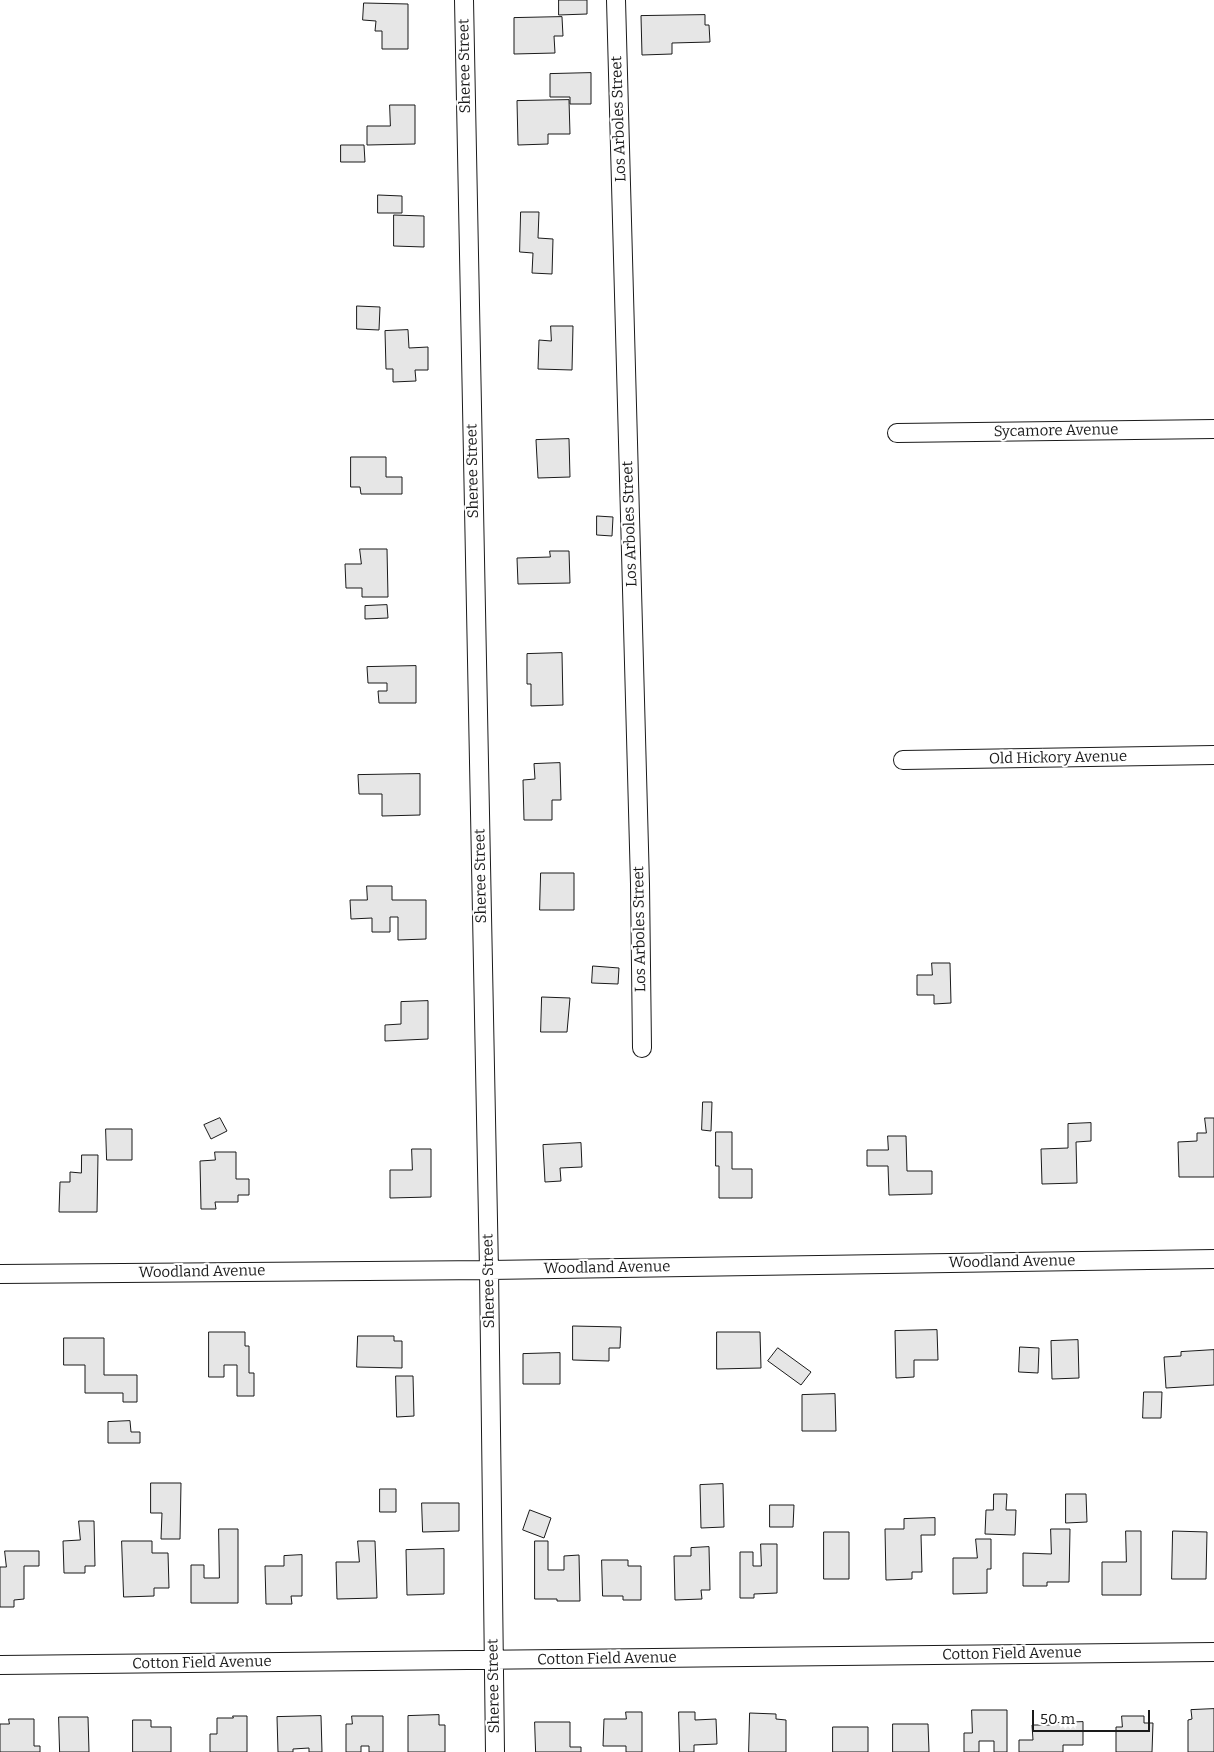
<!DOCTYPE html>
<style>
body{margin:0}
#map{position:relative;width:1214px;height:1752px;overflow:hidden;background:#fff;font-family:Bitter,serif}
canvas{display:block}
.scale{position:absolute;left:1032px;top:1710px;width:118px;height:22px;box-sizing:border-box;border:2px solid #1a1a1a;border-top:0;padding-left:6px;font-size:15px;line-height:18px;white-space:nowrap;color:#1a1a1a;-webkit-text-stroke:4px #fff;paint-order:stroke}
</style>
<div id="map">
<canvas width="1214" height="1752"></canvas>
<div class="scale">50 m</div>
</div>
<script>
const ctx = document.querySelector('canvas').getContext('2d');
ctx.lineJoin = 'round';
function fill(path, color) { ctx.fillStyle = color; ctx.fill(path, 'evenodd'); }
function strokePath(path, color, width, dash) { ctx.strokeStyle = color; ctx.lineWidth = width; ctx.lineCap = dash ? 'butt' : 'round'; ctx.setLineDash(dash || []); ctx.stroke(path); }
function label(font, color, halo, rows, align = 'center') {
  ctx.font = font + ' Bitter,serif'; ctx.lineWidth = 4; ctx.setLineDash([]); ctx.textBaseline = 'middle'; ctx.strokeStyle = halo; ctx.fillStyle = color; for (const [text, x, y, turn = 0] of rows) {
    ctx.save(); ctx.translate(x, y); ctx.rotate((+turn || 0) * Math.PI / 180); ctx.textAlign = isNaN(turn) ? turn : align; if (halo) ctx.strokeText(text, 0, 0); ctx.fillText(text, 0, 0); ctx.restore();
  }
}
const building = new Path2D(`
 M 559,0 L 587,0 L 587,14 L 559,15 Z
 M 364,3 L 408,4 L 408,49 L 382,49 L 382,31 L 375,31 L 376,21 L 363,20 Z
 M 705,15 L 705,25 L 709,25 L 710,42 L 672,43 L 672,54 L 642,55 L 641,16 Z
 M 562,17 L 563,36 L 554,36 L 555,53 L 514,54 L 514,18 Z
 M 591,73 L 591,104 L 570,104 L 570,97 L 550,97 L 550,74 Z
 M 569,100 L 570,134 L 548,134 L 548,144 L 518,145 L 517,101 Z
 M 390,105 L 415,105 L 415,144 L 367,145 L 367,126 L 390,126 Z
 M 341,145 L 364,145 L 365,162 L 341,162 Z
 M 378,195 L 402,196 L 402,213 L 378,213 Z
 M 521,212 L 539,212 L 538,238 L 553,239 L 552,274 L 532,273 L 533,253 L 520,252 Z
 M 394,215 L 424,216 L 424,247 L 394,246 Z
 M 357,306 L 380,307 L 379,330 L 357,329 Z
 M 551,326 L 573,326 L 572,370 L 538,369 L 539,340 L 551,341 Z
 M 408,330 L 409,348 L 428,347 L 428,370 L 415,370 L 416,381 L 393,382 L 393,369 L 386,369 L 385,331 Z
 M 569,439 L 570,477 L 538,478 L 536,440 Z
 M 351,457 L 386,457 L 386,477 L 402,477 L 402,494 L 361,494 L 360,487 L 351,487 Z
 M 597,516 L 613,517 L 612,536 L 597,535 Z
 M 360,549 L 387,549 L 388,597 L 362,597 L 362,588 L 346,588 L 345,564 L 361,564 Z
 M 550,551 L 569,551 L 570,583 L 518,584 L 517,558 L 550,557 Z
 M 387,605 L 388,618 L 365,619 L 365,606 Z
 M 562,653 L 563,705 L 531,706 L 531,684 L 527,684 L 527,654 Z
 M 416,666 L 416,703 L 379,703 L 378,691 L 387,691 L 387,683 L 368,683 L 367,667 Z
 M 560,763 L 561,800 L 552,800 L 552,820 L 524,820 L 523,780 L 535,779 L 534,764 Z
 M 420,774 L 420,815 L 382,816 L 382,794 L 359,794 L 358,775 Z
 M 541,873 L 574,873 L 574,910 L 540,910 Z
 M 367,886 L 392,886 L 392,900 L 426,900 L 426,939 L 398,940 L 398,917 L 390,917 L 390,932 L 372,932 L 372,918 L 351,919 L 350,900 L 367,900 Z
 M 932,963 L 950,963 L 951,1003 L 934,1004 L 934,995 L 917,995 L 917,975 L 932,975 Z
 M 593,966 L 619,968 L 618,984 L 592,983 Z
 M 542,997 L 570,998 L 567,1032 L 541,1032 Z
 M 428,1001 L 428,1039 L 385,1041 L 385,1025 L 401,1024 L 401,1002 Z
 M 703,1102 L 712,1102 L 711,1131 L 702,1130 Z
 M 220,1118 L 227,1131 L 211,1139 L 204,1125 Z
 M 1205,1118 L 1214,1118 L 1214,1177 L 1179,1177 L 1178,1142 L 1197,1141 L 1197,1133 L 1206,1133 Z
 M 1091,1123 L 1091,1141 L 1076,1142 L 1077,1183 L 1042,1184 L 1041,1149 L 1068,1148 L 1068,1124 Z
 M 106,1129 L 132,1129 L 132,1160 L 107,1160 Z
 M 716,1132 L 732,1132 L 732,1169 L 752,1169 L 752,1198 L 719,1198 L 719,1166 L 716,1166 Z
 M 888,1136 L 906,1136 L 907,1171 L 932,1171 L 932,1194 L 889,1195 L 888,1166 L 867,1166 L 867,1150 L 888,1150 Z
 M 581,1143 L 582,1167 L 560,1168 L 561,1181 L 545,1182 L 543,1145 Z
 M 412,1149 L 431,1149 L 431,1197 L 390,1198 L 390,1170 L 412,1170 Z
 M 215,1152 L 236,1152 L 236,1179 L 249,1179 L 249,1195 L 238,1195 L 238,1202 L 215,1202 L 216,1209 L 201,1209 L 200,1161 L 215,1160 Z
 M 82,1155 L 98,1155 L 97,1212 L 59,1212 L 60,1182 L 70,1182 L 70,1172 L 81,1173 Z
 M 573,1326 L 621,1327 L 620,1348 L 609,1348 L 609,1361 L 573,1360 Z
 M 937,1330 L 938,1360 L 914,1360 L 914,1377 L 896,1378 L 895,1331 Z
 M 209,1332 L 245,1332 L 245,1346 L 249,1346 L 249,1373 L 254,1373 L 254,1396 L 237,1396 L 237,1365 L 224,1365 L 224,1377 L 209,1377 Z
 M 717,1332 L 760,1332 L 761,1368 L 717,1369 Z
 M 358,1336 L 394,1336 L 394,1341 L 402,1341 L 402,1368 L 357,1367 Z
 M 64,1338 L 104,1338 L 104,1375 L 137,1375 L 137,1402 L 123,1402 L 123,1393 L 85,1393 L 85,1365 L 64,1365 Z
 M 1078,1340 L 1079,1378 L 1052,1379 L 1051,1341 Z
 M 1020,1347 L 1039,1348 L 1038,1373 L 1019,1372 Z
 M 778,1348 L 811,1372 L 801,1385 L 768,1361 Z
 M 1214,1350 L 1214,1385 L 1166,1388 L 1164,1357 L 1181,1356 L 1181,1352 Z
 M 560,1353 L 560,1384 L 523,1384 L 523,1354 Z
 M 396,1376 L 413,1376 L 414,1416 L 397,1417 Z
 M 1144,1392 L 1162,1392 L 1161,1418 L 1143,1418 Z
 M 835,1394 L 836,1431 L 802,1431 L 802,1395 Z
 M 130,1421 L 131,1432 L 140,1432 L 140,1443 L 108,1443 L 108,1422 Z
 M 151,1483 L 181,1483 L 180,1539 L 161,1539 L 162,1513 L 151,1513 Z
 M 723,1484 L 724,1527 L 701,1528 L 700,1485 Z
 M 380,1489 L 396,1489 L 396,1512 L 380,1512 Z
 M 994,1494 L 1007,1494 L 1006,1510 L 1016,1510 L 1015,1535 L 985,1534 L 986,1510 L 993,1510 Z
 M 1066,1494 L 1086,1494 L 1087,1522 L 1066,1523 Z
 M 422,1503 L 459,1503 L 459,1531 L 423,1532 Z
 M 770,1505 L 794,1505 L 793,1527 L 770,1527 Z
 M 530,1510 L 551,1518 L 544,1538 L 523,1530 Z
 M 935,1518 L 935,1535 L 921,1535 L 922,1572 L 912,1572 L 912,1579 L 886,1580 L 885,1529 L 904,1529 L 904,1519 Z
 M 79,1521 L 94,1521 L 95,1566 L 85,1566 L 85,1573 L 64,1573 L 63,1541 L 80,1540 Z
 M 219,1529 L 238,1529 L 238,1603 L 191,1603 L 191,1565 L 204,1565 L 204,1578 L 219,1578 Z
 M 1051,1529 L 1070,1529 L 1069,1582 L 1047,1582 L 1047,1586 L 1023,1586 L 1023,1553 L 1051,1554 Z
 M 1126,1531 L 1141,1531 L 1141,1595 L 1102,1595 L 1102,1562 L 1126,1562 Z
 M 1173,1531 L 1207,1532 L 1206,1579 L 1172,1579 Z
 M 824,1532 L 849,1532 L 849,1579 L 824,1579 Z
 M 976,1539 L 991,1539 L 991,1569 L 987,1569 L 987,1593 L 953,1594 L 953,1558 L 977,1558 Z
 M 122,1541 L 152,1541 L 152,1553 L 168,1553 L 169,1588 L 154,1588 L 154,1596 L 124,1597 Z
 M 358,1541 L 375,1541 L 377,1598 L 337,1599 L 336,1562 L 359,1562 Z
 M 535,1541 L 548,1541 L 548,1570 L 564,1570 L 564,1556 L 579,1555 L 580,1601 L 557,1601 L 557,1599 L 535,1599 Z
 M 761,1544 L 777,1544 L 777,1593 L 754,1594 L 754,1598 L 740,1598 L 740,1552 L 753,1552 L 753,1566 L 761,1566 Z
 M 709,1547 L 710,1590 L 701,1590 L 702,1599 L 675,1600 L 674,1556 L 691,1556 L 691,1548 Z
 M 444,1549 L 444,1594 L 407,1595 L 406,1550 Z
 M 5,1551 L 39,1551 L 39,1566 L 24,1566 L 24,1599 L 14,1600 L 14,1607 L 0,1607 L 0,1567 L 6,1567 Z
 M 302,1555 L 302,1596 L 291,1596 L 292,1604 L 266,1604 L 265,1566 L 284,1566 L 284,1556 Z
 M 602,1560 L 628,1560 L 628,1566 L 641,1566 L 641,1600 L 623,1600 L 623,1596 L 603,1596 Z
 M 1214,1709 L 1214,1752 L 1188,1752 L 1188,1720 L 1192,1719 L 1191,1710 Z
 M 972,1710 L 1007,1710 L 1007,1752 L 994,1752 L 994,1741 L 979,1741 L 979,1752 L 964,1752 L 964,1733 L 972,1733 Z
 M 626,1712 L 642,1712 L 642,1752 L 626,1752 L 626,1746 L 603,1746 L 604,1719 L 626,1719 Z
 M 679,1712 L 695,1712 L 695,1720 L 716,1719 L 717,1744 L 694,1745 L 694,1752 L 680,1752 Z
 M 750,1713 L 776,1714 L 776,1719 L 786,1720 L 786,1752 L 749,1752 Z
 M 439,1715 L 439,1725 L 445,1725 L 445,1752 L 408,1752 L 408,1716 Z
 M 233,1716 L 247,1716 L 247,1752 L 210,1752 L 210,1734 L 217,1734 L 217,1718 L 233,1718 Z
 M 321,1716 L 322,1752 L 309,1752 L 309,1748 L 293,1749 L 293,1752 L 278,1752 L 277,1717 Z
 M 352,1716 L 383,1716 L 383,1752 L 369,1752 L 369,1746 L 361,1746 L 361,1752 L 346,1752 L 346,1724 L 352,1724 Z
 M 1122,1716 L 1144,1716 L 1144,1723 L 1153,1723 L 1152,1752 L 1116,1752 L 1116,1727 L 1122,1727 Z
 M 59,1717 L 88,1717 L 89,1752 L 60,1752 Z
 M 9,1719 L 34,1719 L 34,1746 L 40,1746 L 40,1752 L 0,1752 L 0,1724 L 9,1724 Z
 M 133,1720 L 151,1720 L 151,1727 L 171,1727 L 171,1752 L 133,1752 Z
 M 535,1722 L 570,1722 L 570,1747 L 581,1747 L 581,1752 L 536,1752 Z
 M 1083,1722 L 1083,1745 L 1063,1745 L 1063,1752 L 1019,1752 L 1019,1740 L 1033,1740 L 1032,1725 L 1054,1725 L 1054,1723 Z
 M 893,1724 L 928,1724 L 929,1752 L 893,1752 Z
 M 833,1727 L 868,1727 L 868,1752 L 833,1752 Z`);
fill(building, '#e6e6e6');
strokePath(building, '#1a1a1a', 1);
const minor = new Path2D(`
 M 464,0 L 489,1270 L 495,1752
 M 616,0 L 640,884 L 642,1048
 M 897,433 L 1214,429
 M 903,760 L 1214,755
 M 0,1274 L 489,1270 L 1214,1259
 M 0,1665 L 1214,1652`);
strokePath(minor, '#1a1a1a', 20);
strokePath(minor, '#fff', 18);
label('15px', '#1a1a1a', '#fff', [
 ["Sheree Street",465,66,-91],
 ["Los Arboles Street",619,119,-92],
 ["Sycamore Avenue",1056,431,-1],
 ["Sheree Street",473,471,-91],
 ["Los Arboles Street",630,524,-92],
 ["Old Hickory Avenue",1058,758,-1],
 ["Sheree Street",481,876,-91],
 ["Los Arboles Street",640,929,-91],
 ["Woodland Avenue",1012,1262,-1],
 ["Woodland Avenue",607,1268,-1],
 ["Woodland Avenue",202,1272,-1],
 ["Sheree Street",489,1281,-91],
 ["Cotton Field Avenue",1012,1654,-1],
 ["Cotton Field Avenue",607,1659,-1],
 ["Cotton Field Avenue",202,1663,-1],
 ["Sheree Street",494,1686,-91]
]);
</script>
